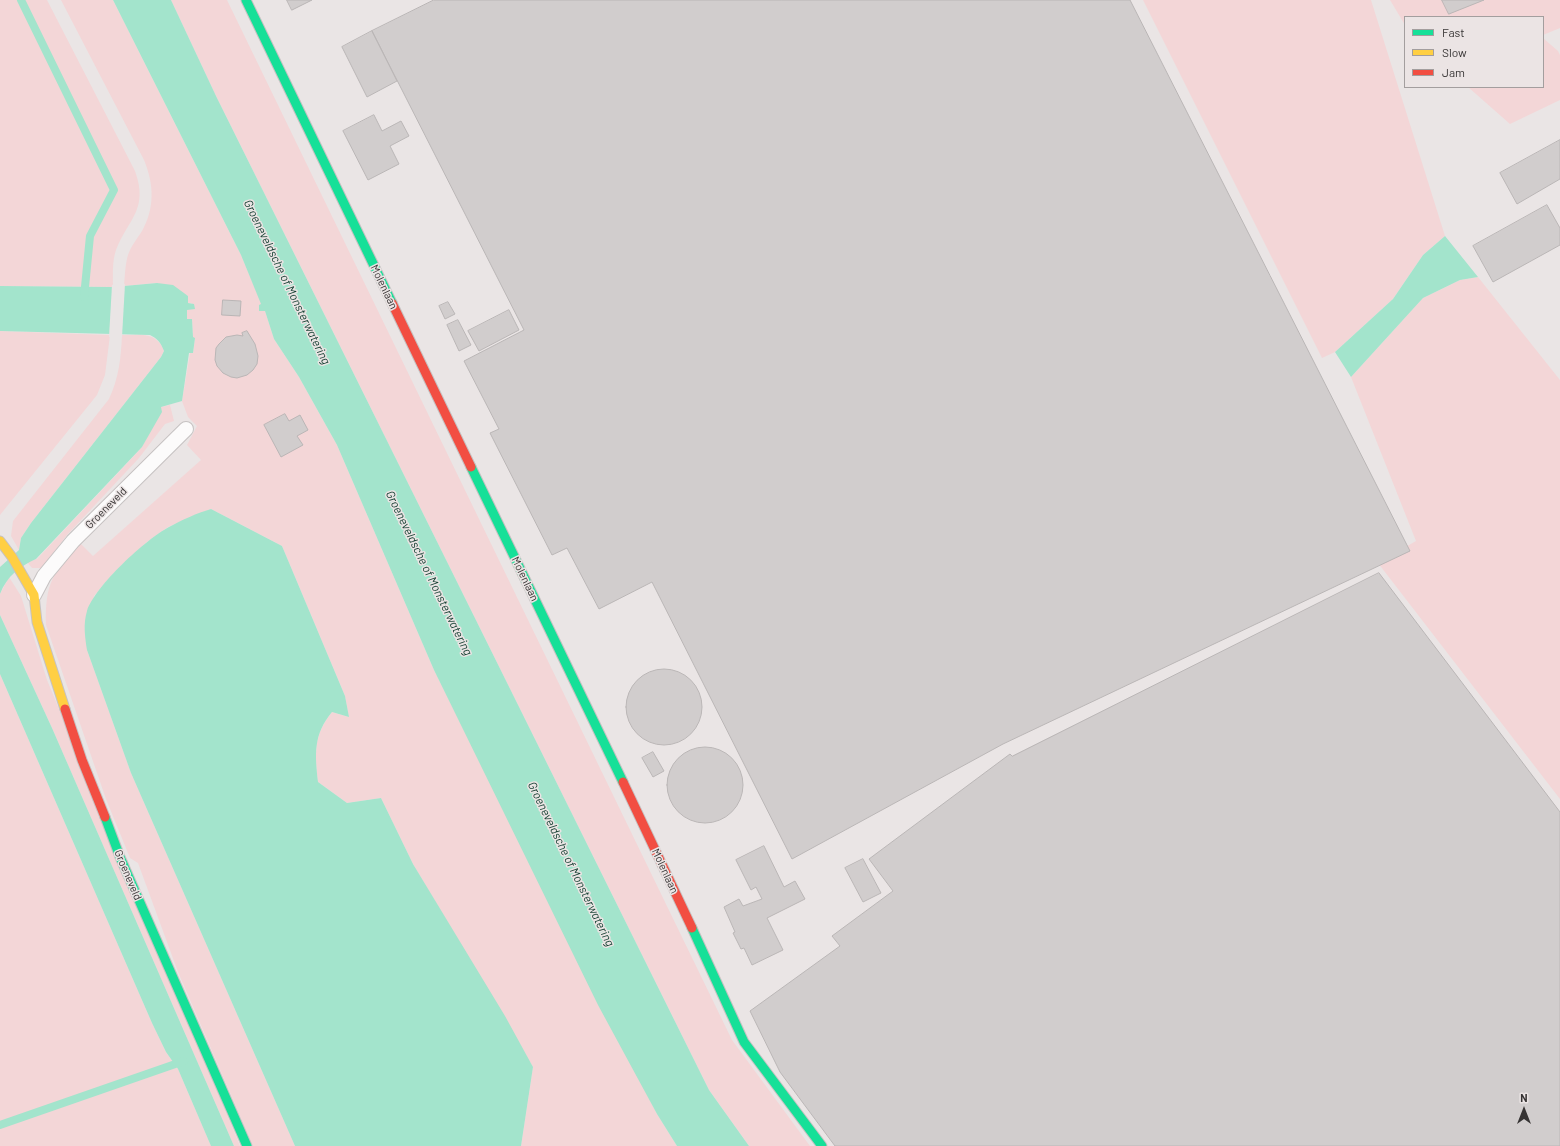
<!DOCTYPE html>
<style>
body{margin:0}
#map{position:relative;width:1560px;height:1146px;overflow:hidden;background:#eae5e5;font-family:Barlow,sans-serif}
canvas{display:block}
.legend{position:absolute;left:1404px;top:16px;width:140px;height:72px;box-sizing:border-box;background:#ebe4e4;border:1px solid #a39e9e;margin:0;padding:5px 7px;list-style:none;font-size:12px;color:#373434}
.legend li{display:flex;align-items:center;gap:8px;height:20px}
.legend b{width:20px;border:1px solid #a39e9e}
.north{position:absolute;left:1504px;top:1090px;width:40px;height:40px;-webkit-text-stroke:3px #ebe4e4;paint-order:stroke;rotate:0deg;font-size:11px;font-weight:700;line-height:16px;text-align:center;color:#373434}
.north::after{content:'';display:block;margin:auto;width:14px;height:18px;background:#373434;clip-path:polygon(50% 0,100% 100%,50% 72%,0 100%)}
</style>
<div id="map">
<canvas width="1560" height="1146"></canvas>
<ul class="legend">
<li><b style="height:5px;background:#16e098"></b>Fast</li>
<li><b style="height:5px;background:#ffcf43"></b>Slow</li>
<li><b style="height:5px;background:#f24e42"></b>Jam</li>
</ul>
<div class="north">N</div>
</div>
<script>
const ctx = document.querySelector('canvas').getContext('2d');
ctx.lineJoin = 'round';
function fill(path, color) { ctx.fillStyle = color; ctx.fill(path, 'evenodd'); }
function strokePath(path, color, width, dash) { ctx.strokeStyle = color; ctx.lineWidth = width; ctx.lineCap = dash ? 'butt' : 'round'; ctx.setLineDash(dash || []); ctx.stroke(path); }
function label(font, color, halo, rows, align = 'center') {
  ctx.font = font + ' Barlow,sans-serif'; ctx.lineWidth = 3; ctx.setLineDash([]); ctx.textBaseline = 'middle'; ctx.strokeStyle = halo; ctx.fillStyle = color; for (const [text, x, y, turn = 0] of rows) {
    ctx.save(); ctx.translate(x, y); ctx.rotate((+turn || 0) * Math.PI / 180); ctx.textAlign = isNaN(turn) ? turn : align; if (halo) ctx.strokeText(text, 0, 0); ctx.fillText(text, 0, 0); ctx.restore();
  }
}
fill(new Path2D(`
 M 0,0 L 47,0 L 135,171 C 149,210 128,219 116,250 C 112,262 113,275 113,287 L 0,286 Z
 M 61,0 L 113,0 L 241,255 L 262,305 L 259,305 L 259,311 L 265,311 L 274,339 L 299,377 L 337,445 L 434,670 L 657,1114 L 677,1146 L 521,1146 L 533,1067 L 413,864 L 381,798 L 347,803 L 318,782 C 315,753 313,736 332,712 L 349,717 L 345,696 L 282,546 L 211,509 L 168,527 L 147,542 L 115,572 L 94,596 L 87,650 L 131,773 L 295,1146 L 253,1146 L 178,972 L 138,863 L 130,858 L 106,799 L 46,625 C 45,582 53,575 79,542 L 93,556 L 201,460 L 187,445 L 197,426 L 188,417 L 182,401 L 190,353 L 193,353 L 195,338 L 193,338 L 192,319 L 187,319 L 187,309 L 192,303 L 188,303 L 188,296 L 184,294 L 157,283 L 124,286 C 125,276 125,265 128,255 C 131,246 137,239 142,231 C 155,208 154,184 144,160 Z
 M 171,0 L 227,0 L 732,1040 L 810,1146 L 749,1146 L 709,1090 L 216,96 Z
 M 1143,0 L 1371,0 L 1445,236 L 1423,255 L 1393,299 L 1335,352 L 1322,358 Z
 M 1390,0 L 1560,0 L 1560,28 L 1543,35 L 1543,17 L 1405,17 L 1405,25 Z
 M 1543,38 L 1558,51 L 1560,55 L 1560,100 L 1510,124 L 1468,87 L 1543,87 Z
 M 1478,277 L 1560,380 L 1560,799 L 1378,563 L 1416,541 L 1351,377 L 1423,298 L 1460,280 Z
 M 0,331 L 110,335 L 105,375 L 97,395 L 0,515 Z
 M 122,335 C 139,335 157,331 164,351 L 161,357 L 31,523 L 21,538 L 19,550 L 11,536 L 13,521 L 109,399 C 119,378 121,357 122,335 Z
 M 170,405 L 174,421 L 165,424 L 139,458 L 67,535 L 42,568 L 32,568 L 27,562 L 37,559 L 132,458 L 142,447 L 161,407 Z
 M 9,577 L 21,596 L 47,680 L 240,1146 L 234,1146 L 52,728 L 0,615 L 0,594 Z
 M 0,674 L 152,1023 L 166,1052 L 178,1069 L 211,1146 L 0,1146 Z`), '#f3d6d7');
fill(new Path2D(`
 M 113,0 L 171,0 L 216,96 L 709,1090 L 749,1146 L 677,1146 L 657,1114 L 598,1005 L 434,670 L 337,445 L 299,377 L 274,339 L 265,311 L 259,311 L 259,305 L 261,304 L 241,255 Z
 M 1445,236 L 1478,277 L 1460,280 L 1423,298 L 1351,377 L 1335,352 L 1393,299 L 1423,255 Z
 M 157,283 L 173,285 L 188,296 L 188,303 L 194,304 L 195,309 L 187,310 L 187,319 L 192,319 L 193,337 L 195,338 L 193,353 L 189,353 L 182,401 L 161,407 L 162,412 L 142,447 L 36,559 C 20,566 7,576 0,594 L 0,567 L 19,550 L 21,538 L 31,523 L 161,357 L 164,351 C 161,343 158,339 150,335 L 0,331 L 0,286 L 113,287 Z
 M 211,509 L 282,546 L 345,696 L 349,717 L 332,712 C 313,735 315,754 318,782 L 347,803 L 381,798 L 413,864 L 505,1016 L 533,1067 L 521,1146 L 295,1146 L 131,773 L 87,650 C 85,637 83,624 87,611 C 95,586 146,539 169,527 C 182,520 197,513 211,509 Z
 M 0,615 L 52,728 L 234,1146 L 211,1146 L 178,1069 L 166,1052 L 152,1023 L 0,674 Z`), '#a3e4cc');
fill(new Path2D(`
 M 125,284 L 122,337 L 109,337 L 112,285 Z`), '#eae5e5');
strokePath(new Path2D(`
 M 21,0 L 114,190 L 90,236 L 84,297
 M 0,1125 L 184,1061`), '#a3e4cc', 8);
const building = new Path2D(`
 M 287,0 L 312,0 L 292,10 Z
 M 434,0 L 1130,0 L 1410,551 L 1003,744 L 792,859 L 652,582 L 599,609 L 567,548 L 552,555 L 490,433 L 499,429 L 464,361 L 524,330 L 372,31 Z
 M 1442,0 L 1484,0 L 1449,14 Z
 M 372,31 L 397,81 L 367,97 L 342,47 Z
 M 374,115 L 382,131 L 401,121 L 409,136 L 390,146 L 399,164 L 368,180 L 343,131 Z
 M 1560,140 L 1560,179 L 1517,204 L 1500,173 Z
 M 1547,205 L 1560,228 L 1560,245 L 1493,282 L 1473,246 Z
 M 223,300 L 241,301 L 240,316 L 222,315 Z
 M 448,302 L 455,314 L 445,319 L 439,306 Z
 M 509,310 L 519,330 L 479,351 L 468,331 Z
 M 458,320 L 471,345 L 459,351 L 447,325 Z
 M 247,331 L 255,344 L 258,356 L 257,364 L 253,370 L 247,375 L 237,378 L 231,377 L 223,373 L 217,366 L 215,360 L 216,348 L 219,344 L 226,337 L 237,335 L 243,336 L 242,333 Z
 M 285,414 L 289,421 L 300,415 L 308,430 L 297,436 L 303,445 L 281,457 L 264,425 Z
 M 1379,573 L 1560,812 L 1560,1146 L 835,1146 L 780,1072 L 750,1011 L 840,946 L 832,936 L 893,891 L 869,859 L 1010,754 L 1012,756 Z
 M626 707a38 38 0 1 1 76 0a38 38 0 1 1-76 0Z
 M667 785a38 38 0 1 1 76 0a38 38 0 1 1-76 0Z
 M 653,752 L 664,771 L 653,777 L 642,758 Z
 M 764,846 L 784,887 L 795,881 L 805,899 L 767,918 L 783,950 L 752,965 L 744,948 L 741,949 L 733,933 L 735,932 L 724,907 L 739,899 L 743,906 L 762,899 L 756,887 L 751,890 L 736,860 Z
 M 863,859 L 881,893 L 863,902 L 845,868 Z`);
fill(building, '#d1cdcd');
strokePath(building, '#bab6b6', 1);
const lane = new Path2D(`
 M 34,595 L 44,576 L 73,541 L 186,429`);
const fast = new Path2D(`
 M 246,0 L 392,303
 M 471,467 L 623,782
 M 105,817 L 120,857 L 247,1146
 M 692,928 L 744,1042 L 822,1146`);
const slow = new Path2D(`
 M 0,541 L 12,557 L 34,595 L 37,622 L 65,709`);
const jam = new Path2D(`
 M 392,303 L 471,467
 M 65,709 L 82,760 L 105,817
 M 623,782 L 692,928`);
strokePath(lane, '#c6c2c2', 16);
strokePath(fast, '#c6c2c2', 11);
strokePath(slow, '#c6c2c2', 11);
strokePath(jam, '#c6c2c2', 11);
strokePath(lane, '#fcfbfb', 14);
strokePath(fast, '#16e098', 9);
strokePath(slow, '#ffcf43', 9);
strokePath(jam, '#f24e42', 9);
label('11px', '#373434', '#ebe4e4', [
 ["Molenlaan",384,287,64],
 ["Groeneveld",106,508,-45],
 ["Molenlaan",525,579,64],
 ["Molenlaan",665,871,65],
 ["Groeneveld",128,875,67]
]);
label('italic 12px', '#164133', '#ebe4e4', [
 ["Groeneveldsche of Monsterwatering",287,282,64],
 ["Groeneveldsche of Monsterwatering",429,573,64],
 ["Groeneveldsche of Monsterwatering",571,864,64]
]);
</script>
